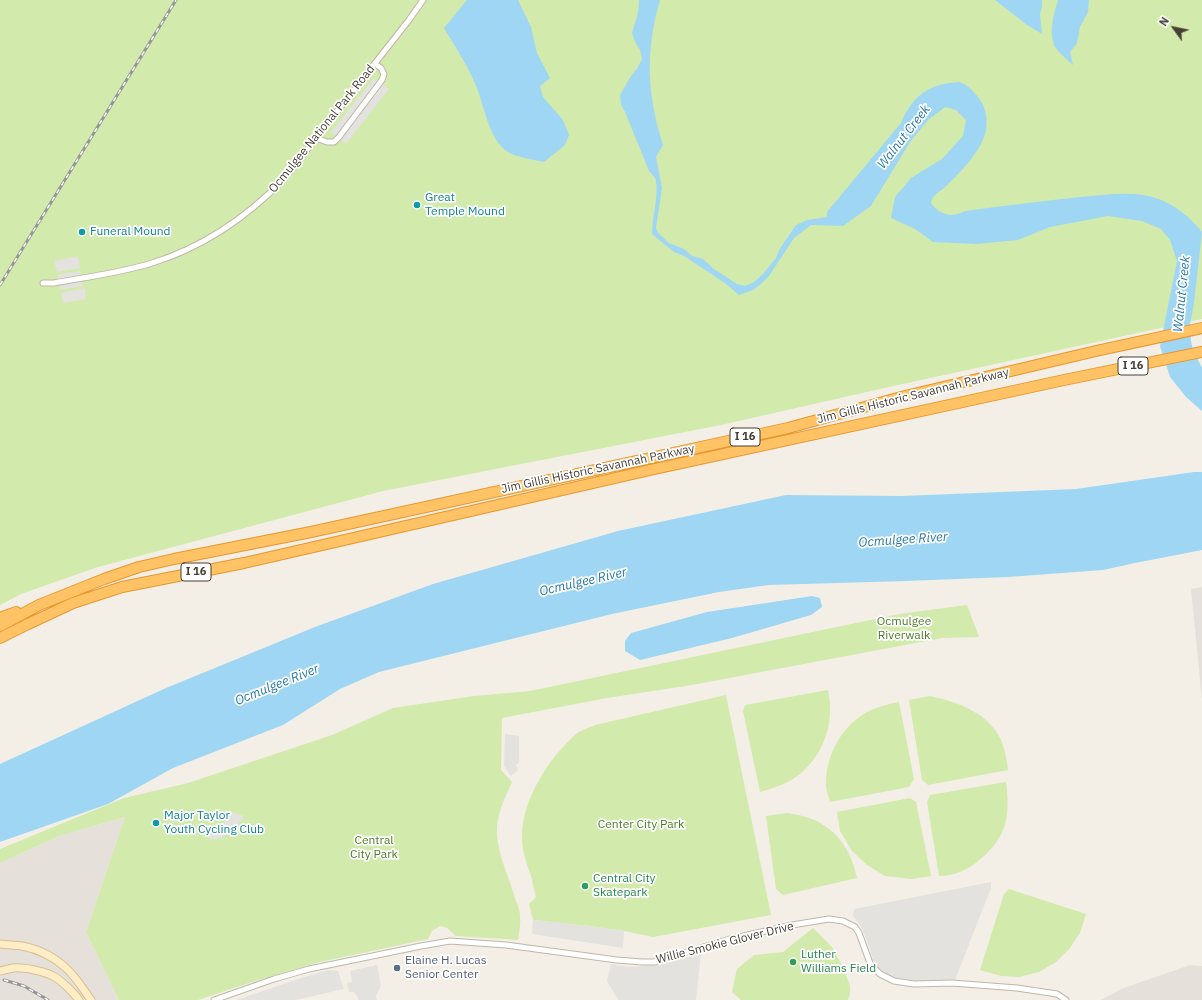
<!DOCTYPE html>
<style>
body{margin:0}
#map{position:relative;width:1202px;height:1000px;overflow:hidden;background:#f4efe6;font-family:"IBM Plex Sans",sans-serif}
canvas{display:block}
.north{position:absolute;left:1154px;top:8px;width:40px;height:40px;-webkit-text-stroke:3px #fff;paint-order:stroke;rotate:303deg;font-size:11px;font-weight:700;line-height:16px;text-align:center;color:#473f35}
.north::after{content:'';display:block;margin:auto;width:14px;height:18px;background:#473f35;clip-path:polygon(50% 0,100% 100%,50% 72%,0 100%)}
</style>
<div id="map">
<canvas width="1202" height="1000"></canvas>
<div class="north">N</div>
</div>
<script>
const ctx = document.querySelector('canvas').getContext('2d');
ctx.lineJoin = 'round';
function fill(path, color) { ctx.fillStyle = color; ctx.fill(path, 'evenodd'); }
function strokePath(path, color, width, dash) { ctx.strokeStyle = color; ctx.lineWidth = width; ctx.lineCap = dash ? 'butt' : 'round'; ctx.setLineDash(dash || []); ctx.stroke(path); }
function label(font, color, halo, rows, align = 'center') {
  ctx.font = font + ' "IBM Plex Sans",sans-serif'; ctx.lineWidth = 3.5; ctx.setLineDash([]); ctx.textBaseline = 'middle'; ctx.strokeStyle = halo; ctx.fillStyle = color; for (const [text, x, y, turn = 0] of rows) {
    ctx.save(); ctx.translate(x, y); ctx.rotate((+turn || 0) * Math.PI / 180); ctx.textAlign = isNaN(turn) ? turn : align; if (halo) ctx.strokeText(text, 0, 0); ctx.fillText(text, 0, 0); ctx.restore();
  }
}
fill(new Path2D(`
 M 1202,587 L 1202,700 L 1191,589 Z
 M 125,817 L 86,932 L 119,1000 L 0,1000 L 0,863 L 59,836 Z
 M 1190,965 L 1202,966 L 1202,1000 L 1101,1000 L 1121,989 Z`), '#e6e0db');
fill(new Path2D(`
 M 0,0 L 1202,0 L 1202,319 L 889,387 L 721,425 L 383,491 L 98,567 L 21,594 L 0,605 Z
 M 967,605 L 979,637 L 942,638 L 692,685 L 607,698 L 502,718 L 501,770 L 512,782 C 504,800 496,815 497,835 C 499,859 510,879 516,901 C 518,905 520,911 520,916 C 521,924 519,932 518,940 L 456,936 L 447,928 L 440,926 L 432,931 L 428,939 L 320,962 L 246,984 L 198,1000 L 119,1000 L 86,932 L 125,817 L 59,836 L 0,863 L 0,849 L 124,798 L 188,783 L 332,735 L 393,708 L 474,696 L 530,691 L 899,614 Z
 M 828,690 C 829,697 831,704 830,711 C 830,742 810,774 781,785 C 774,788 767,790 760,792 L 743,711 L 745,705 Z
 M 726,695 L 771,915 L 653,937 L 624,931 L 589,926 L 533,920 L 529,904 L 536,897 C 534,890 533,883 531,876 C 527,865 523,853 522,841 C 520,802 548,759 576,734 C 581,730 589,728 595,725 Z
 M 930,696 C 958,702 990,713 1002,742 C 1005,751 1007,761 1008,770 L 928,785 L 922,780 L 909,700 Z
 M 899,702 L 914,779 L 909,787 L 830,802 C 828,795 825,787 826,781 C 827,755 840,730 862,715 C 873,708 887,704 899,702 Z
 M 1006,782 C 1008,797 1009,813 1004,828 C 997,847 974,869 954,874 C 949,875 944,876 939,876 L 927,802 L 930,795 Z
 M 910,798 L 916,802 L 931,876 L 911,879 L 885,876 L 867,865 L 852,851 L 840,831 L 837,812 Z
 M 787,813 C 793,814 800,815 806,817 C 835,826 851,849 857,878 L 783,895 L 776,889 L 766,816 Z
 M 1009,889 L 1086,914 L 1080,933 L 1070,948 L 1056,962 L 1039,972 L 1019,977 L 1001,976 L 980,970 L 1004,894 Z
 M 813,928 L 832,947 L 844,969 L 850,986 L 850,994 L 848,1000 L 741,1000 L 732,992 L 737,969 L 754,955 L 783,952 Z`), '#d2eaac');
fill(new Path2D(`
 M 374,78 L 389,89 L 346,144 L 331,132 Z
 M 78,256 L 80,268 L 57,272 L 54,261 Z
 M 80,271 L 83,286 L 61,290 L 57,275 Z
 M 85,288 L 86,299 L 63,303 L 61,293 Z
 M 505,734 L 519,736 L 519,763 L 516,765 L 518,770 L 511,776 L 504,766 Z
 M 231,812 L 244,816 L 237,826 L 221,838 L 211,840 L 202,831 L 213,829 L 220,825 L 228,819 Z
 M 991,882 L 991,888 L 955,980 L 916,981 L 892,977 L 885,973 L 879,969 L 873,960 L 869,946 L 862,928 L 853,916 L 854,909 Z
 M 533,920 L 589,926 L 624,931 L 623,948 L 532,934 Z
 M 701,953 L 696,1000 L 618,1000 L 607,981 L 611,964 L 628,967 L 644,966 L 664,964 Z
 M 377,965 L 381,986 L 376,996 L 377,1000 L 358,1000 L 358,998 L 354,992 L 349,992 L 347,983 L 352,982 L 350,971 Z
 M 329,970 L 338,971 L 344,989 L 296,1000 L 236,1000 L 304,977 Z`), '#e4e2de');
fill(new Path2D(`
 M 467,0 L 518,0 L 531,27 L 537,53 L 550,78 L 540,86 L 543,97 L 563,120 L 569,135 L 565,145 L 544,162 C 535,160 515,157 508,152 C 487,139 484,100 473,79 C 465,61 454,45 444,28 Z
 M 639,0 L 660,0 C 645,52 647,94 663,145 L 656,157 L 662,188 L 656,228 L 658,233 L 669,243 L 684,249 L 692,256 L 703,259 L 714,269 L 737,284 L 745,286 L 754,282 L 763,274 L 776,258 L 779,250 L 796,225 L 807,220 L 827,217 L 827,212 L 901,123 C 910,101 924,86 950,83 C 954,83 958,81 962,83 C 969,86 974,92 978,97 C 985,105 988,118 986,129 C 983,150 959,174 944,188 C 938,193 932,195 931,203 C 939,215 952,218 965,211 C 1003,206 1041,201 1080,197 C 1106,195 1133,190 1159,199 C 1176,206 1190,217 1202,232 L 1194,303 L 1190,324 L 1191,341 L 1193,350 L 1202,368 L 1202,411 L 1186,397 L 1170,377 L 1160,346 L 1177,261 L 1170,240 L 1161,229 L 1142,221 L 1108,216 L 1050,227 L 1018,240 L 976,244 L 933,242 L 915,229 L 891,218 L 895,197 L 911,178 L 942,159 L 963,136 L 966,120 L 956,110 L 945,107 L 928,120 L 910,142 L 871,206 L 843,226 L 811,225 L 794,238 L 769,276 L 762,283 L 753,290 L 739,295 L 725,283 L 684,256 L 674,252 L 652,234 C 652,219 660,189 655,178 C 653,175 651,173 649,171 L 625,112 L 621,105 L 620,95 L 631,76 L 637,69 L 642,59 L 640,50 L 635,42 L 632,33 L 638,13 Z
 M 995,0 L 1042,0 L 1042,7 L 1040,14 L 1042,34 L 1027,25 Z
 M 1058,0 L 1089,0 L 1088,12 L 1080,27 L 1077,43 L 1070,52 L 1073,65 C 1067,59 1060,54 1055,47 C 1048,33 1054,14 1058,0 Z
 M 1194,472 L 1202,472 L 1202,550 L 1135,563 L 1103,570 L 1008,577 L 906,581 L 769,585 L 719,592 L 612,614 L 379,672 L 340,689 L 283,725 L 173,768 L 108,804 L 0,842 L 0,764 L 166,688 L 315,627 L 433,584 L 618,531 L 786,495 L 902,496 L 1076,489 Z
 M 812,596 L 820,598 L 822,607 L 811,615 L 732,638 L 640,660 L 625,651 L 625,641 L 631,633 L 707,612 Z`), '#9fd6f4');
const street = new Path2D(`
 M 316,138 L 327,142 L 334,142 L 339,137 L 382,80 L 384,74 L 381,68 L 375,64
 M 43,283 L 54,283 C 87,277 120,273 152,263 C 204,247 247,217 284,179 L 409,20 L 423,0
 M 214,1000 L 274,979 L 309,969 L 421,946 L 450,941 L 506,945 L 617,960 L 642,962 L 654,962 L 667,958 L 730,939 L 792,925 L 829,919 L 843,921 L 855,927 L 859,933 L 870,963 L 875,969 L 880,974 L 894,981 L 914,984 L 952,983 L 1017,988 L 1057,994 L 1066,1000`);
const secondary = new Path2D(`
 M 0,944 C 7,945 15,945 22,946 C 38,949 54,957 66,968 C 76,977 83,989 91,1000
 M 0,971 C 4,970 8,969 13,968 C 23,967 44,971 53,976 C 61,980 74,993 79,1000`);
const highway = new Path2D(`
 M 0,618 L 16,612
 M 0,626 L 39,605 L 104,579 L 139,567 L 174,559 L 311,532 L 788,428 L 905,396 L 1096,351 L 1202,328
 M 0,638 L 28,624 L 73,603 L 122,587 L 244,563 L 650,470 L 1064,380 L 1202,352`);
strokePath(street, '#c0b6a8', 7);
strokePath(secondary, '#d6c193', 9);
strokePath(highway, '#e5972e', 12);
strokePath(street, '#fff', 5);
strokePath(secondary, '#ffedc5', 7);
strokePath(highway, '#ffc366', 10);
const rail = new Path2D(`
 M 0,285 L 176,0
 M 4,980 L 24,986 L 48,1000`);
strokePath(rail, '#969696', 3);
strokePath(rail, '#fff', 1.5, [4.5]);
for (const [x, y, r, color] of [
 [417,205,4,"#0f9aa8"],
 [82,232,4,"#0f9aa8"],
 [156,823,4,"#0f9aa8"],
 [585,886,4,"#2e9e5b"],
 [793,962,4,"#2e9e5b"],
 [397,968,4,"#5c6f8a"]
]) { const dot = new Path2D(); dot.arc(x, y, r, 0, 2 * Math.PI); ctx.fillStyle = color; ctx.fill(dot); strokePath(dot, '#fff', 1.5); }
for (const [x, y, w] of [
 [1133,366,30],
 [745,437,30],
 [196,572,30]
]) { const box = new Path2D(); box.roundRect(x - w / 2, y - 9, w, 18, 3); ctx.fillStyle = '#fff'; ctx.fill(box); strokePath(box, '#473f35', 1); }
label('bold 11px', '#473f35', null, [
 ["I 16",1133,366],
 ["I 16",745,437],
 ["I 16",196,572]
]);
label('12px', '#473f35', '#fff', [
 ["Ocmulgee National Park Road",322,129,-51],
 ["Jim Gillis Historic Savannah Parkway",913,396,-14],
 ["Jim Gillis Historic Savannah Parkway",598,469,-12],
 ["Willie Smokie Glover Drive",725,943,-14]
]);
label('12px', '#0d838f', '#fff', [
 ["Great",425,198],
 ["Temple Mound",425,212],
 ["Funeral Mound",90,232],
 ["Major Taylor",164,816],
 ["Youth Cycling Club",164,830]
], 'left');
label('12px', '#4b7c25', '#fff', [
 ["Ocmulgee",904,622],
 ["Riverwalk",904,636],
 ["Center City Park",641,825],
 ["Central",374,841],
 ["City Park",374,855]
]);
label('12px', '#27864d', '#fff', [
 ["Central City",593,879],
 ["Skatepark",593,893],
 ["Luther",801,955],
 ["Williams Field",801,969]
], 'left');
label('12px', '#4e5e75', '#fff', [
 ["Elaine H. Lucas",405,961],
 ["Senior Center",405,975]
], 'left');
label('italic 13px', '#2678a7', '#fff', [
 ["Walnut Creek",904,137,-52],
 ["Walnut Creek",1182,294,-84],
 ["Ocmulgee River",903,540,-4],
 ["Ocmulgee River",583,582,-13],
 ["Ocmulgee River",277,685,-22]
]);
</script>
